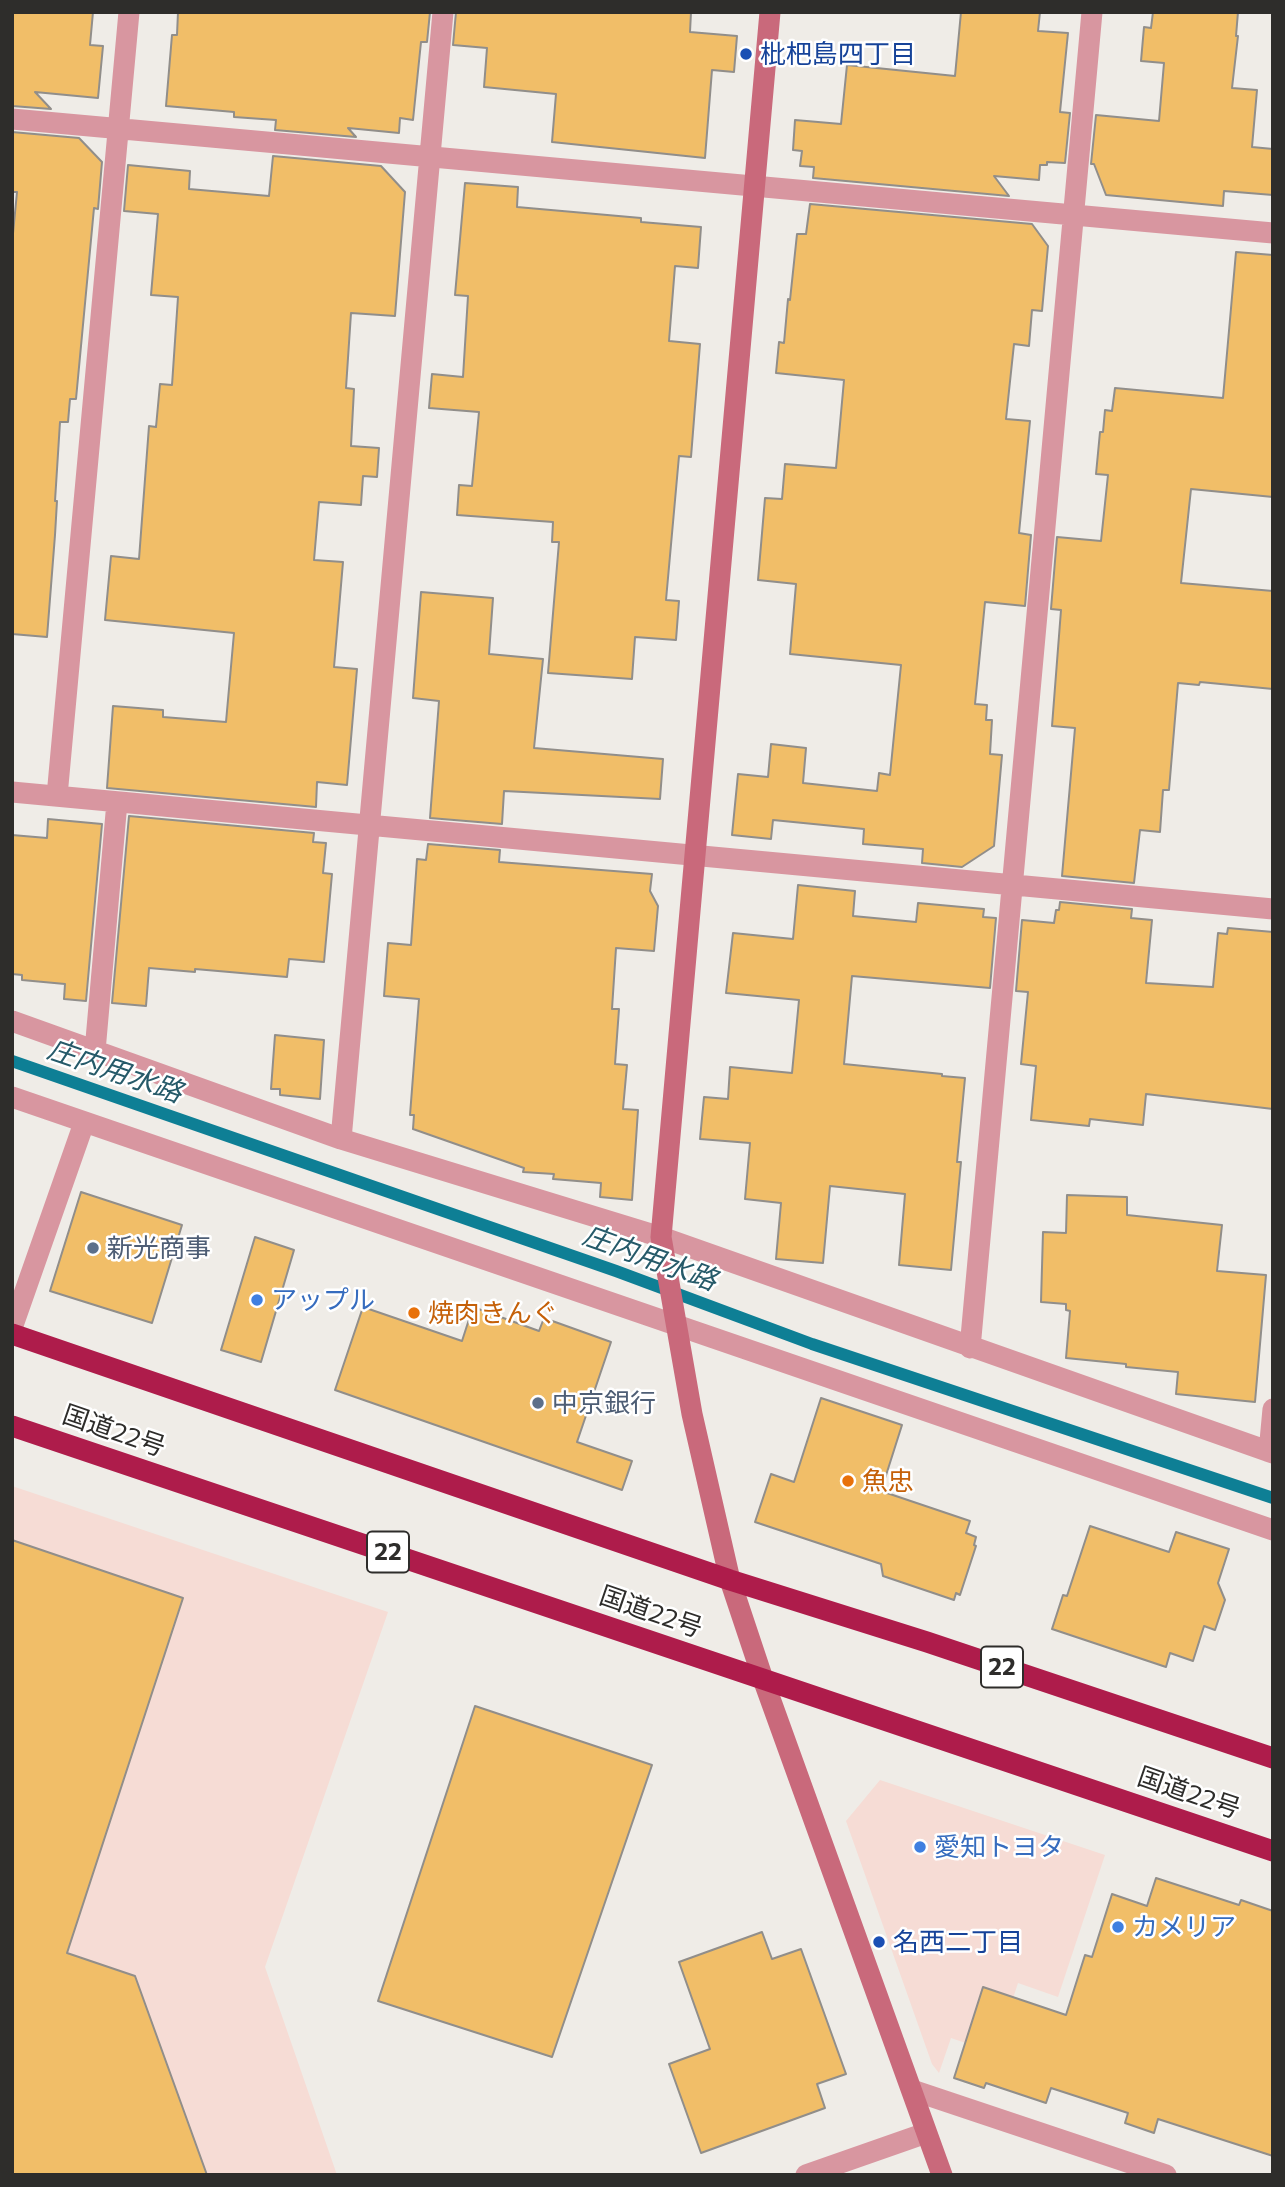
<!DOCTYPE html>
<meta charset="utf-8">
<style>
body{margin:0}
#map{position:relative;width:1285px;height:2187px;overflow:hidden;background:#efece7;font-family:Commissioner,sans-serif}
canvas{display:block}
.frame{position:absolute;inset:0;border:14px solid #2e2d2b;pointer-events:none}
</style>
<div id="map">
<canvas width="1285" height="2187"></canvas>
<div class="frame"></div>
</div>
<script>
const ctx = document.querySelector('canvas').getContext('2d');
ctx.lineJoin = 'round';
function fill(path, color) { ctx.fillStyle = color; ctx.fill(path, 'evenodd'); }
function strokePath(path, color, width, dash) { ctx.strokeStyle = color; ctx.lineWidth = width; ctx.lineCap = dash ? 'butt' : 'round'; ctx.setLineDash(dash || []); ctx.stroke(path); }
function label(font, color, halo, rows, align = 'center') {
  ctx.font = font + ' Commissioner,"Noto Sans JP",sans-serif'; ctx.lineWidth = 5; ctx.setLineDash([]); ctx.textBaseline = 'middle'; ctx.strokeStyle = halo; ctx.fillStyle = color; for (const [text, x, y, turn = 0] of rows) {
    ctx.save(); ctx.translate(x, y); ctx.rotate((+turn || 0) * Math.PI / 180); ctx.textAlign = isNaN(turn) ? turn : align; if (halo) ctx.strokeText(text, 0, 0); ctx.fillText(text, 0, 0); ctx.restore();
  }
}
fill(new Path2D(`
 M 12,1486 L 388,1612 L 265,1967 L 337,2175 L 12,2175 Z
 M 880,1780 L 1105,1855 L 1058,1997 L 1018,1983 L 995,2053 L 951,2038 L 939,2073 L 932,2064 L 846,1821 Z`), '#f6dcd5');
strokePath(new Path2D(`
 M 12,1061 L 616,1271 L 812,1344 L 1273,1498`), '#0e7f95', 12);
const building = new Path2D(`
 M 12,12 L 93,12 L 90,45 L 103,46 L 98,98 L 35,92 L 51,109 L 12,106 Z
 M 178,12 L 430,12 L 427,42 L 421,42 L 413,120 L 400,118 L 399,133 L 348,128 L 356,137 L 275,130 L 276,120 L 234,117 L 234,112 L 166,106 L 172,35 L 177,35 Z
 M 456,12 L 691,12 L 690,32 L 737,36 L 734,72 L 712,70 L 705,158 L 552,142 L 556,94 L 484,87 L 487,48 L 453,45 Z
 M 961,12 L 1040,12 L 1038,31 L 1068,33 L 1060,112 L 1070,113 L 1065,163 L 1047,162 L 1047,165 L 1040,165 L 1039,180 L 994,176 L 1009,196 L 813,178 L 814,167 L 800,166 L 802,151 L 793,150 L 795,120 L 841,124 L 847,65 L 955,76 Z
 M 1153,12 L 1238,12 L 1236,36 L 1238,36 L 1232,88 L 1257,90 L 1252,147 L 1273,149 L 1273,195 L 1224,191 L 1223,206 L 1106,195 L 1094,164 L 1091,164 L 1096,115 L 1159,121 L 1164,63 L 1141,61 L 1144,27 L 1151,28 Z
 M 12,132 L 79,138 L 102,162 L 98,209 L 94,208 L 76,399 L 70,399 L 68,422 L 60,422 L 55,501 L 57,501 L 55,535 L 47,637 L 12,634 L 12,244 L 17,192 L 12,192 Z
 M 273,156 L 381,166 L 405,192 L 395,316 L 351,313 L 346,388 L 354,389 L 351,446 L 379,448 L 377,477 L 363,476 L 361,505 L 319,502 L 314,560 L 343,562 L 334,667 L 357,669 L 347,785 L 317,782 L 316,807 L 107,788 L 113,706 L 163,710 L 163,717 L 226,722 L 234,633 L 105,620 L 111,556 L 139,559 L 149,426 L 156,427 L 160,384 L 172,385 L 178,297 L 151,295 L 158,214 L 124,211 L 128,165 L 190,171 L 189,189 L 269,196 Z
 M 465,183 L 518,187 L 517,207 L 641,218 L 641,222 L 701,227 L 698,268 L 675,266 L 669,341 L 700,344 L 691,457 L 679,456 L 666,600 L 679,601 L 676,640 L 635,637 L 632,679 L 548,673 L 559,542 L 552,542 L 553,522 L 457,515 L 459,485 L 472,486 L 479,412 L 429,408 L 432,374 L 463,377 L 468,296 L 455,295 Z
 M 810,204 L 1032,224 L 1048,246 L 1042,311 L 1032,310 L 1029,346 L 1014,344 L 1006,419 L 1030,421 L 1019,533 L 1031,535 L 1025,606 L 985,602 L 975,704 L 987,705 L 986,720 L 992,720 L 990,754 L 1002,755 L 994,846 L 962,867 L 922,863 L 923,849 L 863,844 L 864,829 L 773,820 L 771,839 L 732,835 L 738,774 L 768,777 L 771,744 L 806,748 L 803,783 L 877,791 L 879,773 L 890,775 L 901,665 L 790,654 L 796,584 L 758,580 L 765,498 L 782,499 L 785,464 L 836,468 L 844,380 L 776,373 L 779,342 L 784,343 L 788,299 L 790,300 L 797,234 L 806,234 Z
 M 1236,252 L 1273,255 L 1273,497 L 1191,489 L 1181,583 L 1273,591 L 1273,689 L 1200,682 L 1199,685 L 1178,683 L 1169,790 L 1163,790 L 1160,832 L 1140,830 L 1134,883 L 1062,876 L 1075,728 L 1052,726 L 1061,610 L 1051,609 L 1057,537 L 1101,541 L 1108,475 L 1096,474 L 1100,432 L 1103,432 L 1105,410 L 1112,411 L 1115,388 L 1223,398 Z
 M 421,592 L 493,598 L 489,654 L 543,659 L 534,748 L 663,759 L 660,799 L 504,791 L 502,824 L 430,818 L 439,701 L 413,698 Z
 M 129,816 L 314,833 L 313,842 L 326,843 L 323,873 L 332,874 L 324,962 L 289,959 L 287,977 L 195,969 L 195,972 L 149,968 L 146,1006 L 112,1003 Z
 M 48,819 L 102,824 L 86,1001 L 64,999 L 65,984 L 22,980 L 22,975 L 12,974 L 12,835 L 47,838 Z
 M 428,844 L 500,850 L 499,862 L 652,874 L 650,891 L 658,906 L 654,951 L 616,948 L 612,1009 L 619,1009 L 615,1064 L 627,1065 L 623,1109 L 638,1110 L 632,1200 L 600,1197 L 601,1183 L 553,1179 L 554,1174 L 523,1172 L 524,1168 L 413,1129 L 414,1115 L 410,1115 L 419,999 L 384,996 L 388,943 L 411,945 L 417,859 L 426,860 Z
 M 798,885 L 855,891 L 853,916 L 916,922 L 918,903 L 984,909 L 983,917 L 996,918 L 990,988 L 852,976 L 844,1064 L 942,1074 L 942,1076 L 965,1078 L 957,1162 L 961,1162 L 951,1270 L 899,1265 L 905,1194 L 830,1186 L 823,1263 L 776,1259 L 781,1203 L 745,1199 L 750,1143 L 700,1139 L 704,1097 L 728,1099 L 730,1067 L 792,1073 L 799,1000 L 726,993 L 733,933 L 793,939 Z
 M 1060,902 L 1132,909 L 1131,918 L 1152,920 L 1146,983 L 1213,987 L 1218,933 L 1227,934 L 1228,928 L 1273,932 L 1273,1109 L 1146,1094 L 1143,1125 L 1090,1119 L 1089,1126 L 1031,1120 L 1036,1066 L 1021,1064 L 1028,992 L 1016,991 L 1022,920 L 1054,923 L 1056,910 L 1059,910 Z
 M 275,1035 L 324,1040 L 320,1099 L 280,1095 L 280,1089 L 271,1089 Z
 M 81,1192 L 182,1225 L 152,1323 L 50,1291 Z
 M 1067,1195 L 1127,1197 L 1127,1215 L 1222,1225 L 1217,1271 L 1266,1275 L 1255,1402 L 1176,1394 L 1178,1372 L 1126,1367 L 1126,1364 L 1066,1358 L 1070,1311 L 1066,1310 L 1066,1304 L 1041,1302 L 1043,1232 L 1066,1233 Z
 M 255,1237 L 294,1250 L 261,1362 L 221,1350 Z
 M 363,1307 L 462,1341 L 473,1307 L 539,1331 L 544,1318 L 611,1342 L 577,1442 L 632,1461 L 622,1490 L 335,1390 Z
 M 821,1398 L 902,1425 L 881,1491 L 970,1521 L 966,1533 L 976,1537 L 974,1545 L 976,1546 L 960,1595 L 956,1593 L 954,1600 L 883,1576 L 881,1564 L 755,1522 L 771,1474 L 794,1482 Z
 M 1090,1526 L 1169,1552 L 1176,1532 L 1229,1549 L 1218,1583 L 1225,1600 L 1215,1630 L 1204,1626 L 1193,1661 L 1170,1653 L 1166,1667 L 1052,1629 L 1063,1595 L 1067,1596 Z
 M 12,1540 L 183,1598 L 67,1953 L 135,1976 L 207,2175 L 12,2175 Z
 M 475,1706 L 652,1765 L 552,2057 L 378,2001 Z
 M 1156,1878 L 1239,1905 L 1241,1900 L 1273,1911 L 1273,2156 L 1158,2119 L 1154,2133 L 1125,2123 L 1128,2113 L 1051,2088 L 1046,2103 L 986,2083 L 984,2088 L 954,2078 L 983,1987 L 1066,2015 L 1085,1955 L 1092,1957 L 1112,1894 L 1147,1906 Z
 M 762,1932 L 772,1959 L 801,1949 L 846,2074 L 817,2084 L 825,2108 L 701,2153 L 669,2064 L 710,2049 L 679,1962 Z`);
fill(building, '#f1be68');
strokePath(building, '#918e8a', 2);
strokePath(new Path2D(`
 M 12,119 L 1273,233
 M 12,792 L 1273,909
 M 57,796 L 129,12
 M 12,1021 L 341,1139 L 661,1237 L 1273,1453
 M 95,1051 L 117,802
 M 12,1097 L 1273,1530
 M 341,1139 L 443,12
 M 12,1328 L 84,1123
 M 970,1348 L 1092,12
 M 1269,1452 L 1273,1409
 M 912,2090 L 1166,2175
 M 806,2175 L 926,2133`), '#d896a0', 21);
strokePath(new Path2D(`
 M 770,12 L 661,1237 L 692,1414 L 730,1580 L 763,1679 L 942,2175`), '#c9697b', 21);
strokePath(new Path2D(`
 M 12,1334 L 730,1580 L 927,1642 L 1273,1758
 M 12,1426 L 1273,1851`), '#ae1c4b', 21);
for (const [x, y, r, color] of [
 [746,54,7,"#1a4fb4"],
 [93,1248,7,"#5c6f8a"],
 [257,1300,7,"#3f7fe0"],
 [414,1313,7,"#e8710a"],
 [538,1403,7,"#5c6f8a"],
 [848,1481,7,"#e8710a"],
 [920,1847,7,"#3f7fe0"],
 [1118,1927,7,"#3f7fe0"],
 [879,1942,7,"#1a4fb4"]
]) { const dot = new Path2D(); dot.arc(x, y, r, 0, 2 * Math.PI); ctx.fillStyle = color; ctx.fill(dot); strokePath(dot, '#fff', 2.5); }
for (const [x, y, w] of [
 [388,1552,42],
 [1002,1667,42]
]) { const box = new Path2D(); box.roundRect(x - w / 2, y - 20.5, w, 41, 5); ctx.fillStyle = '#fff'; ctx.fill(box); strokePath(box, '#2e2d2b', 2); }
label('bold 24px', '#2e2d2b', null, [
 ["22",388,1552],
 ["22",1002,1667]
]);
label('26px', '#164399', '#fff', [
 ["枇杷島四丁目",760,54],
 ["名西二丁目",893,1942]
], 'left');
label('26px', '#4e5e75', '#fff', [
 ["新光商事",107,1248],
 ["中京銀行",552,1403]
], 'left');
label('26px', '#366cbe', '#fff', [
 ["アップル",271,1300],
 ["愛知トヨタ",934,1847],
 ["カメリア",1132,1927]
], 'left');
label('26px', '#c56008', '#fff', [
 ["焼肉きんぐ",428,1313],
 ["魚忠",862,1481]
], 'left');
label('26px', '#2e2d2b', '#fff', [
 ["国道22号",114,1431,19],
 ["国道22号",651,1612,19],
 ["国道22号",1189,1793,19]
]);
label('italic 28px', '#265a69', '#fff', [
 ["庄内用水路",115,1071,19],
 ["庄内用水路",650,1258,20]
]);
</script>
